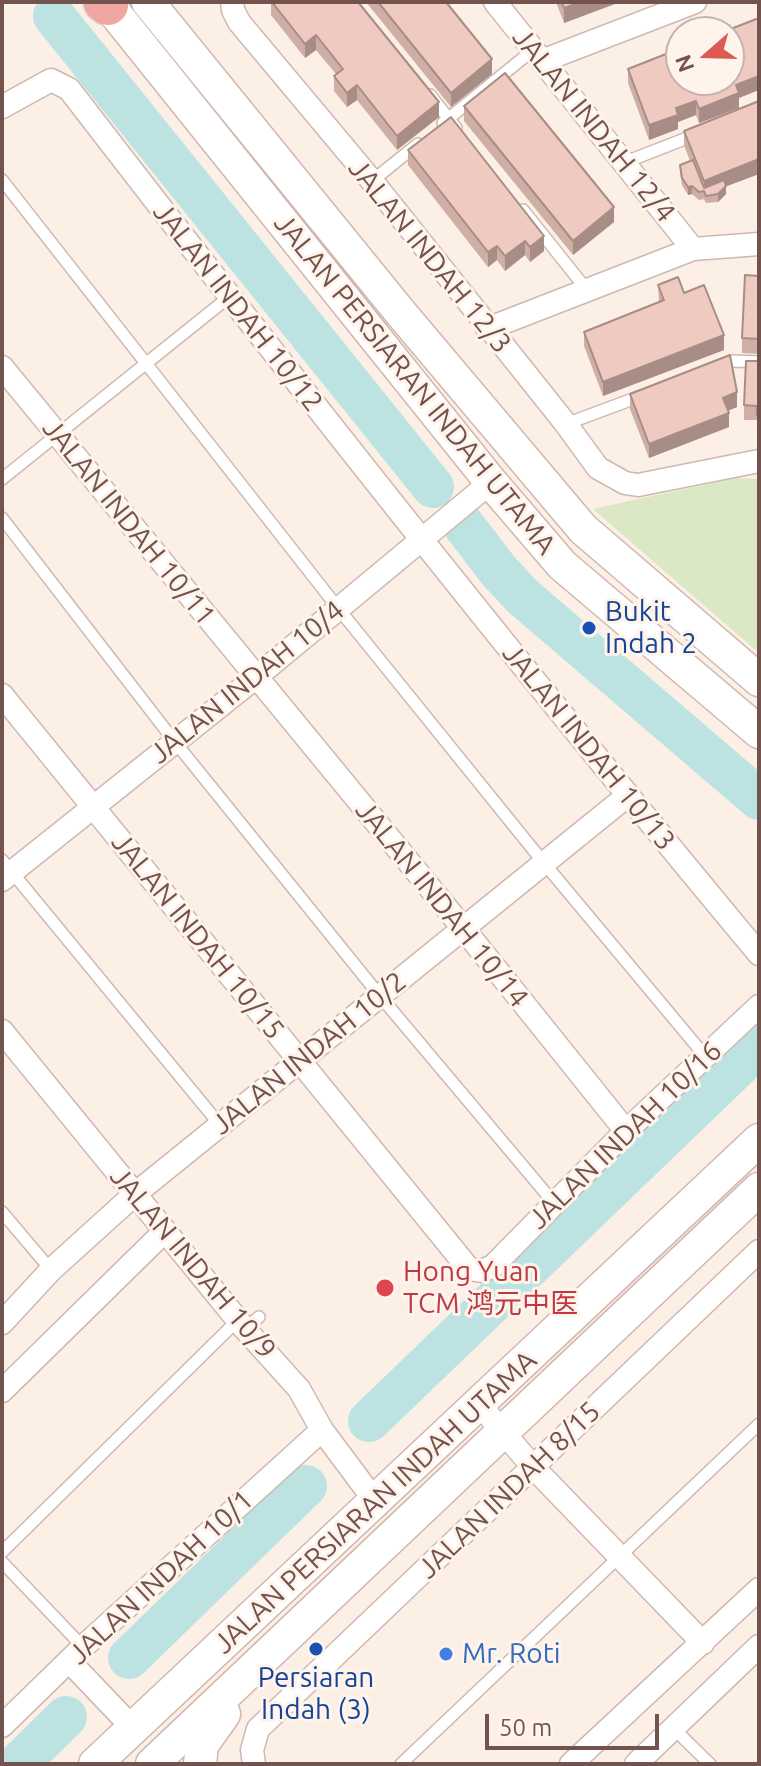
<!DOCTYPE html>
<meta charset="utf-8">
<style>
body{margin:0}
#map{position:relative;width:761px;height:1766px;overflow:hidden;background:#fbefe6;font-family:Ubuntu,sans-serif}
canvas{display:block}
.frame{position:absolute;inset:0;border:4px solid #73534d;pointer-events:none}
.north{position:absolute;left:665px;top:16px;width:80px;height:80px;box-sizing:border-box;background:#fef4ec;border:2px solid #c6b4ac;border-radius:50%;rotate:250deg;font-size:22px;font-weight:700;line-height:32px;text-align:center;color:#73534d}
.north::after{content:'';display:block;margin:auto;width:28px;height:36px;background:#dd5953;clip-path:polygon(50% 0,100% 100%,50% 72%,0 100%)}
.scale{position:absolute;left:485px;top:1714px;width:174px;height:36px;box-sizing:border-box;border:4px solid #73534d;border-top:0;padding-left:10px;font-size:24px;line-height:28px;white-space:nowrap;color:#73534d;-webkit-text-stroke:6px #fef4ec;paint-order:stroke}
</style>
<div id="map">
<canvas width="761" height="1766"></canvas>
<div class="frame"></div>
<div class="north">N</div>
<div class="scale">50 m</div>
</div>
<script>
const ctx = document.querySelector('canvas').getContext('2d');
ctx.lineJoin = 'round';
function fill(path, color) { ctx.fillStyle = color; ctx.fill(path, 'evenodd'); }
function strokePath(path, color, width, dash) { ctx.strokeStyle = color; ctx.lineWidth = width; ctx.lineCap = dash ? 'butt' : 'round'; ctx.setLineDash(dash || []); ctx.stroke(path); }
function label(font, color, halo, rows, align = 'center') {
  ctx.font = font + ' Ubuntu,"Noto Sans SC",sans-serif'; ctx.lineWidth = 6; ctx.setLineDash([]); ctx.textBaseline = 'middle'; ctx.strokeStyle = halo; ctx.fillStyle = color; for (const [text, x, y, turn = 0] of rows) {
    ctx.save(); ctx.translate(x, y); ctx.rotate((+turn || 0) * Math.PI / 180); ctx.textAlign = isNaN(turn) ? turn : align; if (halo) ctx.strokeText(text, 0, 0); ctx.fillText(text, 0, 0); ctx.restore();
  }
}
fill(new Path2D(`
 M 735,478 L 759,479 L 759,653 L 593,509 Z`), '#dae8c6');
strokePath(new Path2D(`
 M 54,16 L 433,487
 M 462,523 L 498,570 L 522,596 L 759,799
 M 369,1421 L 759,1046
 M 129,1658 L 306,1486
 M 18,1764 L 66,1717`), '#bce3e2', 42);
const lane = new Path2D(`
 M 430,95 L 456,128
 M 443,123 L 533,50
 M 623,163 L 695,135
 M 2,180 L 338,608 L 544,863 L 705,1056
 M 372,181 L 418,144
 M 523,210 L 587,290
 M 717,367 L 733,361 L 759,362
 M 566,424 L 641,396
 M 2,479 L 229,297
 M 2,518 L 175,742 L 380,996 L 554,1203
 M 2,860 L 220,1125
 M 2,1212 L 51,1270
 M 245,1329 L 259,1317
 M 2,1552 L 238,1320
 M 2,1562 L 83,1647
 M 673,1728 L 710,1764
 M 401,1764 L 759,1424`);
const street = new Path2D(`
 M 232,2 L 233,10 L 239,22 L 372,181 L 566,424 L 598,468 L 625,483 L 638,485 L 759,461
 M 495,2 L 693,249
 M 542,61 L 695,2
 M 2,107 L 51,80 L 69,89 C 294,381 523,671 759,954
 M 487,329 L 693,249 L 759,244
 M 2,367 L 463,928 L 626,1131
 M 2,695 L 469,1269 L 482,1271 L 493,1266 L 626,1131 L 759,1006
 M 2,880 L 255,678 L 491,482
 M 2,1031 L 245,1329 L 299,1389 L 322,1430 L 375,1501
 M 2,1323 L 51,1270 L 135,1194 L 627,796
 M 2,1391 L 165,1231
 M 480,1405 L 533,1467 L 703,1643
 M 69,1661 L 132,1727
 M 2,1726 L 83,1647 L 322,1430
 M 254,1764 L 252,1750 L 258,1729 L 759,1251
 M 571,1764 L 759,1589
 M 636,1764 L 759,1646`);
const secondary = new Path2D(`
 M 106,2 L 491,482 L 562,565 L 759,732
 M 148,2 L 400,312 L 583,529 L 759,680
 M 95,1764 L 759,1140
 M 152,1764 L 759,1189
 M 200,1764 L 202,1745 L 224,1714`);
const highway = new Path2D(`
 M 104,2 L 108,5`);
strokePath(lane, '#ceb8b0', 14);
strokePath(street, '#ceb8b0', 25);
strokePath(secondary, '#d1b7ae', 35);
strokePath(highway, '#d5cbca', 43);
strokePath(lane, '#fff', 11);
strokePath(street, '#fff', 22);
strokePath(secondary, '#fff', 32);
strokePath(highway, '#f1a7a1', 40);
fill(new Path2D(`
 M 271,2 L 358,2 L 439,117 L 397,150 L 357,100 L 347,107 L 334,91 L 334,76 L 336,74 L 316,50 L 305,58 L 271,15 Z
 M 366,2 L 446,2 L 492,74 L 451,107 Z
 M 556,2 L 620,2 L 564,23 Z
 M 628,69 L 739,98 L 739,108 L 699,123 L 696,115 L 678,122 L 678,129 L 649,140 L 628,83 Z
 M 759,101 L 759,174 L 726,186 L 726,194 L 718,202 L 706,203 L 704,199 L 699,200 L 692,194 L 688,195 L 682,185 L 680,172 L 680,165 L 690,161 L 684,145 L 684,131 Z
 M 464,106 L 614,222 L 573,255 L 464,121 Z
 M 408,150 L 544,251 L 530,262 L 525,255 L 505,271 L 497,260 L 488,267 L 408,165 Z
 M 759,276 L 759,354 L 742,353 L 742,338 Z
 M 658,285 L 684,293 L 724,350 L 603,396 L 584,346 L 584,332 L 659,302 Z
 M 759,361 L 759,430 L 757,429 L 757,420 L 744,420 L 744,405 Z
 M 630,394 L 737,407 L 728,410 L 729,427 L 649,458 L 630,409 Z`), '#ceaea5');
fill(new Path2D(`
 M 581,2 L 620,2 L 564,23 L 564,8 Z
 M 316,35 L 316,50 L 305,58 L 305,44 Z
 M 492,59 L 492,74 L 451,107 L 451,93 Z
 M 759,76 L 759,90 L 739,98 L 739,108 L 699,123 L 699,109 L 736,85 Z
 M 357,85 L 357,100 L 347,107 L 347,93 Z
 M 696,101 L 696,115 L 678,122 L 678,129 L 649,140 L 649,125 L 676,108 Z
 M 439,102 L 439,117 L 397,150 L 397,136 Z
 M 759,159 L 759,174 L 706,194 L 704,191 L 704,181 Z
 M 692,186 L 692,194 L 688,195 L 688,187 Z
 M 726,186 L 726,194 L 718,202 L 718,194 Z
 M 614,207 L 614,222 L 573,255 L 573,241 Z
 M 544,236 L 544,251 L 530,262 L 530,247 Z
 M 525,241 L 525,255 L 505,271 L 505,256 Z
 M 497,246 L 497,260 L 488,267 L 488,252 Z
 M 724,335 L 724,350 L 603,396 L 603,382 Z
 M 737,392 L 737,407 L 723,413 L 723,398 Z
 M 729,413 L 729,427 L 649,458 L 649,444 Z`), '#a78d86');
const building = new Path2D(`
 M 272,2 L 358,2 L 439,102 L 397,136 L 357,85 L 347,93 L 334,76 L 343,69 L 316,35 L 305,44 Z
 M 378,2 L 446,2 L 492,59 L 451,93 Z
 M 562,2 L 581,2 L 564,8 Z
 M 759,18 L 759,76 L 736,85 L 739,93 L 699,109 L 696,101 L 676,108 L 678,115 L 649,125 L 628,69 L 681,48 L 681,80 L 729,80 L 729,32 L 723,32 Z
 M 505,73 L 614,207 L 573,241 L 464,106 Z
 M 759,101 L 759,159 L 704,181 L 684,131 Z
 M 451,117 L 544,236 L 530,247 L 525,241 L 505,256 L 497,246 L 488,252 L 408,150 Z
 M 693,160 L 704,188 L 724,180 L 726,186 L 718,194 L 706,196 L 704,191 L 699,192 L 692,186 L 688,187 L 682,178 L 680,165 Z
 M 745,275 L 759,276 L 759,339 L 742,338 Z
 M 678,277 L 684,293 L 704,285 L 724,335 L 603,382 L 584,332 L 664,300 L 658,285 Z
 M 730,355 L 737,392 L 723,398 L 729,413 L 649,444 L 630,394 Z
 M 746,361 L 759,361 L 759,415 L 757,415 L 757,406 L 744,405 Z`);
fill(building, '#efcac0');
strokePath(building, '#a78d86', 2);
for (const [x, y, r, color] of [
 [589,628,8,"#1a4fb4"],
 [385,1288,10,"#e0444e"],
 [316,1649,8,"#1a4fb4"],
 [446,1654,8,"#3f7fe0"]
]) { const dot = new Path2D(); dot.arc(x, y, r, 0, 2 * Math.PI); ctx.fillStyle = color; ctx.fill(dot); strokePath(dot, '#fef4ec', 3); }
label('28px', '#73534d', '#fef4ec', [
 ["JALAN INDAH 12/4",594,125,51],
 ["JALAN INDAH 12/3",430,256,51],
 ["JALAN INDAH 10/12",238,307,52],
 ["JALAN PERSIARAN INDAH UTAMA",415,384,51],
 ["JALAN INDAH 10/11",129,522,51],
 ["JALAN INDAH 10/4",247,682,-39],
 ["JALAN INDAH 10/13",589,747,51],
 ["JALAN INDAH 10/14",442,904,51],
 ["JALAN INDAH 10/15",198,936,51],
 ["JALAN INDAH 10/2",309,1053,-39],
 ["JALAN INDAH 10/16",625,1135,-44],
 ["JALAN INDAH 10/9",193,1263,50],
 ["JALAN INDAH 8/15",509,1490,-44],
 ["JALAN PERSIARAN INDAH UTAMA",375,1502,-43],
 ["JALAN INDAH 10/1",161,1577,-43]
]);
label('28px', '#164399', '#fef4ec', [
 ["Bukit",605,612],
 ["Indah 2",605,644],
 ["Persiaran",316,1678,"center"],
 ["Indah (3)",316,1710,"center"]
], 'left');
label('28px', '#be3a42', '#fef4ec', [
 ["Hong Yuan",403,1272],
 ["TCM 鸿元中医",403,1304]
], 'left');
label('28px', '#366cbe', '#fef4ec', [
 ["Mr. Roti",462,1654]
], 'left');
</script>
